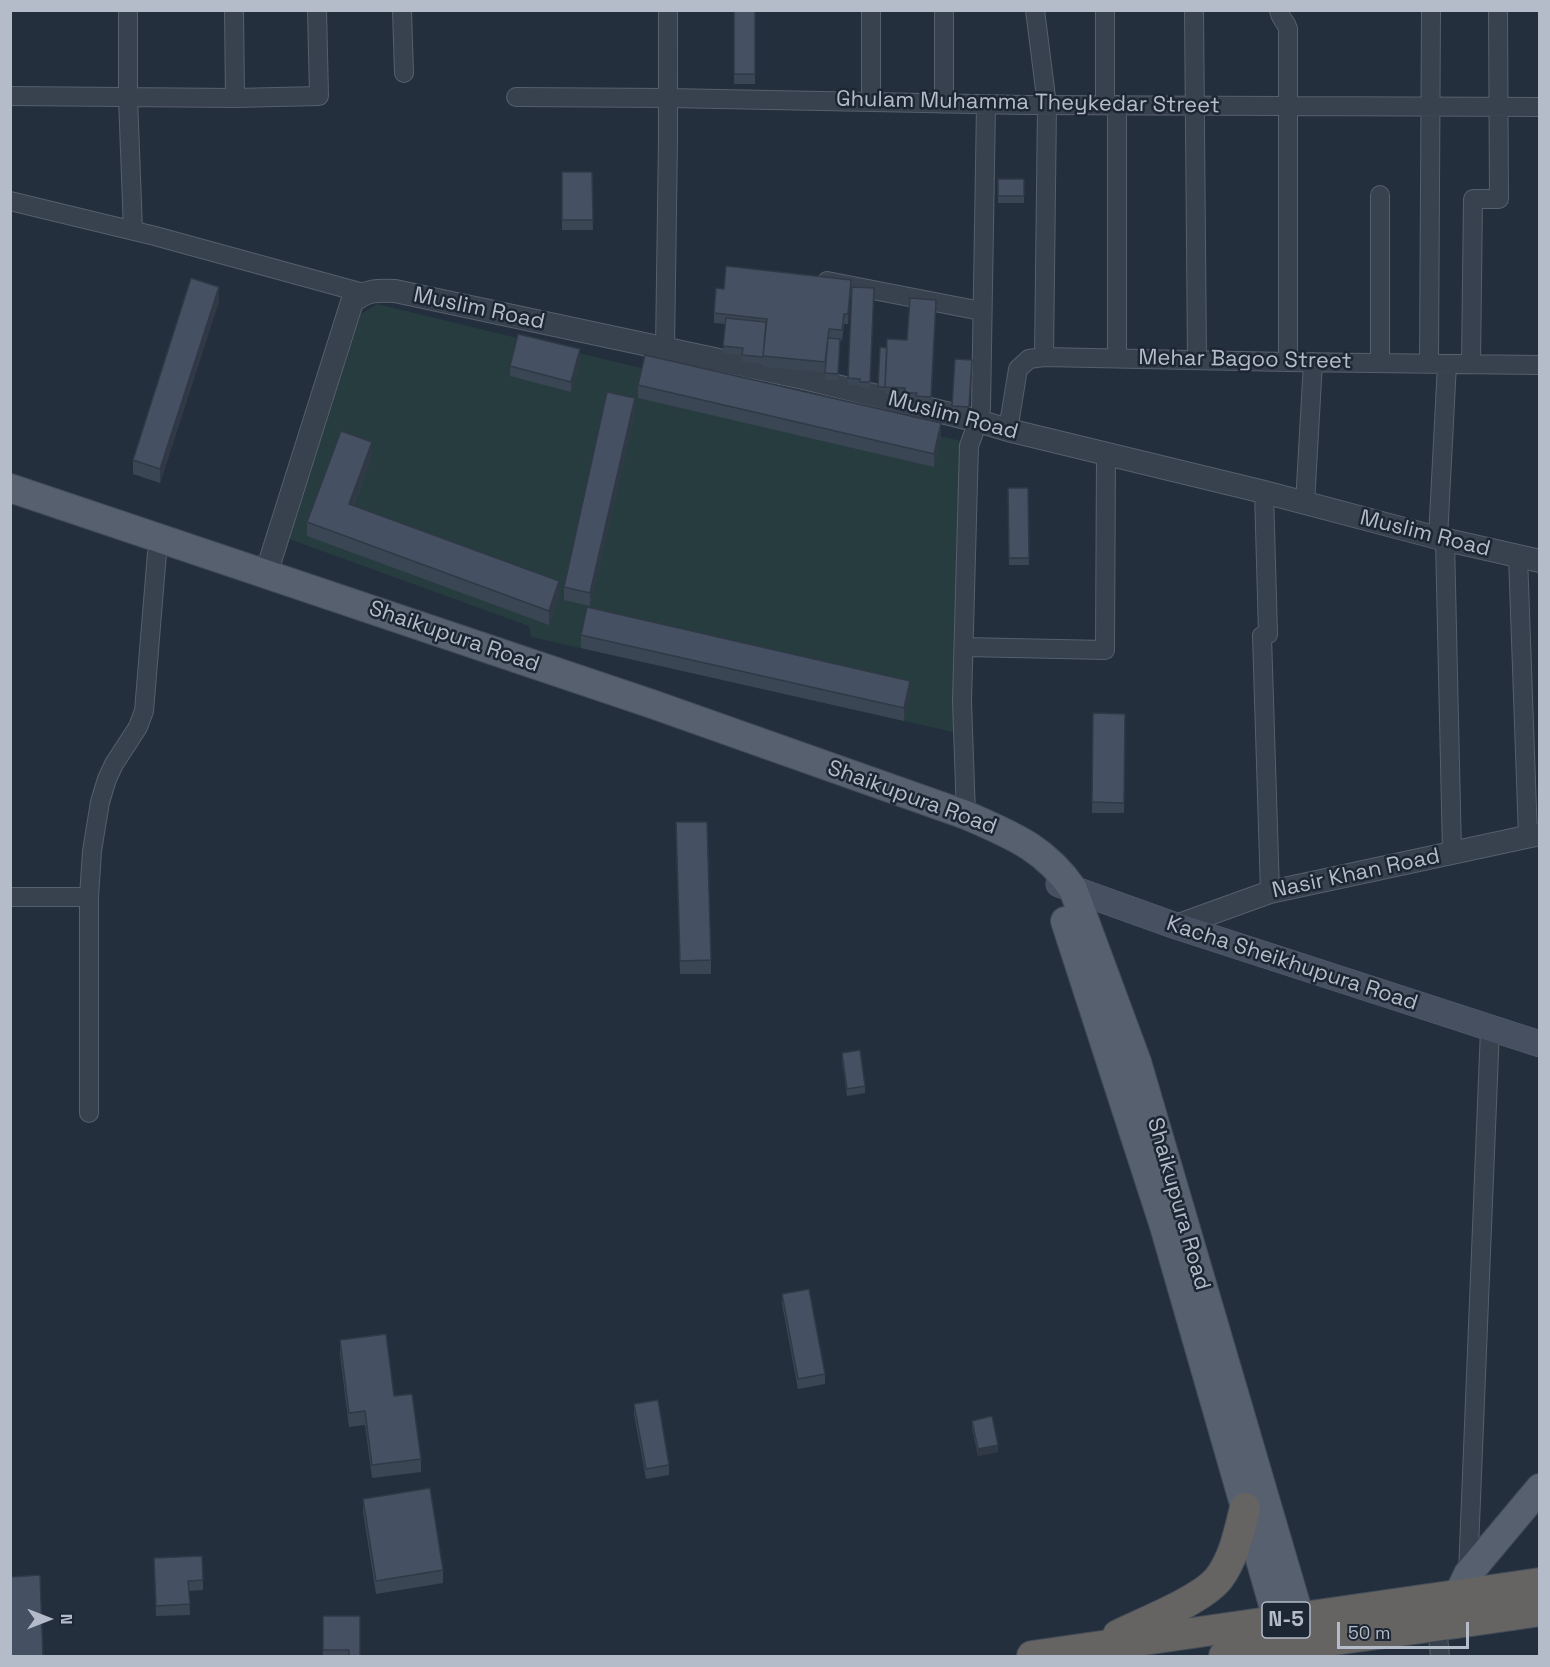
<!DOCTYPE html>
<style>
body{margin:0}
#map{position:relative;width:1550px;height:1667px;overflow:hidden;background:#242f3e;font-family:"Space Grotesk",sans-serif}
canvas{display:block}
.frame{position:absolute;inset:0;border:12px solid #b4bcc9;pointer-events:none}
.north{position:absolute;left:18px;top:1589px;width:60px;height:60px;-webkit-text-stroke:4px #1d2633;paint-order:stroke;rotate:90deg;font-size:16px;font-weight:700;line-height:24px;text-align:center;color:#b4bcc9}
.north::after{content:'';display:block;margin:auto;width:21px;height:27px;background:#b4bcc9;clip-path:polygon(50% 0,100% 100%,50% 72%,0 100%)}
.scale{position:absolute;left:1337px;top:1622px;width:132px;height:27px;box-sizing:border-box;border:3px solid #b4bcc9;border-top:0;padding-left:8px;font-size:18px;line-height:21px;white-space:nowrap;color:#b4bcc9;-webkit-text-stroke:4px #1d2633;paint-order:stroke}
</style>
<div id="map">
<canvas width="1550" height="1667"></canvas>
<div class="frame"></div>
<div class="north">N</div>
<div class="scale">50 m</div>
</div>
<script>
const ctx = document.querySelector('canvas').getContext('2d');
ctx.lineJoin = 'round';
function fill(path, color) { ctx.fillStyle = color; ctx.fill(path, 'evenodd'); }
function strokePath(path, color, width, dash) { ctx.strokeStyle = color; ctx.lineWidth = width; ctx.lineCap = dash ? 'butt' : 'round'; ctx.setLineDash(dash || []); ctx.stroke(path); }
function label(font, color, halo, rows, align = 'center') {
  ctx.font = font + ' "Space Grotesk",sans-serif'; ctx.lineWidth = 5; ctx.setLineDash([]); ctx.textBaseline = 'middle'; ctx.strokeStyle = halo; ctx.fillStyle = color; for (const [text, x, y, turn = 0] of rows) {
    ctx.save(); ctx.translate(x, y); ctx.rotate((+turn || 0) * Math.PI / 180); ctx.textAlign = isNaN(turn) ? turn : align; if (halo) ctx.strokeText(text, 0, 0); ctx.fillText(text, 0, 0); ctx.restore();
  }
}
fill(new Path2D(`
 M 377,304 L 645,369 L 961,441 L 953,732 L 531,637 L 529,626 L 289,539 L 361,314 Z`), '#263c3f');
const minor = new Path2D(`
 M 128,10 L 128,98 L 133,230
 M 234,10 L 235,98
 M 402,10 L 404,73
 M 871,10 L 871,102
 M 1035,10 L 1047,105 L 1044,357
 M 1105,10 L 1105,105
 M 1194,10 L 1197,360
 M 1279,10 C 1280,19 1286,21 1288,29 L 1288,362
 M 10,96 L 235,98 L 319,96 L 317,10
 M 516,97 L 668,98 L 1026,105 L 1540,107
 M 944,104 L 944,10
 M 1117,105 L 1117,358
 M 1380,195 L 1380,363
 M 10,201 L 155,236 L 363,293
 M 827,281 L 981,311
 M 665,348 L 668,139 L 668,10
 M 1429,364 L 1431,10
 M 1471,364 L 1473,199 L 1499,199 L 1498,10
 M 1008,430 L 1018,369 L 1029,359 L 1044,357 L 1288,362 L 1540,365
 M 1264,492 L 1268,634 L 1262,636 L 1270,892
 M 1305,504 L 1313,362
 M 1438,538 L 1447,364
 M 1445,540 L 1452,853
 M 1518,556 L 1528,837
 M 964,647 L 1105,650 L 1106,455
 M 966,815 L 962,701 L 969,446 L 978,421 L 981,408 L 986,105
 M 10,897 L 89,897
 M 89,1113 L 89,897 L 92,851 L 100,802 L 107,779 L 114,764 L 138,727 L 144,711 L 157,553
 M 1468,1573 L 1490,1029
 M 1437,1627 L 1440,1656`);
const tertiary = new Path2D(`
 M 266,574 L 352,302 C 367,290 376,290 395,291 L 808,379 L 978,421 L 1008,430 L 1264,492 L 1438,538 L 1540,561
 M 1176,926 L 1270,892 L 1540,834`);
const secondary = new Path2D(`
 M 1059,884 L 1176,926 L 1540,1044`);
const primary = new Path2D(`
 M 10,488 L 652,704 L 966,815 C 1011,835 1044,847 1073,889 L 1137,1062 L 1300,1618
 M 1065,921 L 1164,1226 L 1278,1622
 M 1458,1595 L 1468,1574 L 1540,1488`);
const trunk = new Path2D(`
 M 1118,1635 C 1144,1622 1202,1600 1219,1578 C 1234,1558 1239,1532 1245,1508
 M 1032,1656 L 1540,1583
 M 1224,1656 C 1329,1640 1434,1627 1540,1611`);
strokePath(minor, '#565f6c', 20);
strokePath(tertiary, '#565f6c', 24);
strokePath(secondary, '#565f6c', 27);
strokePath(primary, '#414a57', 30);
strokePath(trunk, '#434c59', 32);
strokePath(minor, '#38414e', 18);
strokePath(tertiary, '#38414e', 22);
strokePath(secondary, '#465061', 26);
strokePath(primary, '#56606e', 28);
strokePath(trunk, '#656462', 30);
fill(new Path2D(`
 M 734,10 L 755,10 L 755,84 L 734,84 Z
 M 562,172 L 592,172 L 593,230 L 562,230 Z
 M 998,179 L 1024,179 L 1024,203 L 998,203 Z
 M 852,287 L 874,288 L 870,389 L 860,388 L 860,386 L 848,385 Z
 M 724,289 L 851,290 L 848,324 L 844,324 L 842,341 L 840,340 L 838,380 L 825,380 L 825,372 L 763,367 L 763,364 L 742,362 L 742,355 L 723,353 L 725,324 L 714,323 L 714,313 Z
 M 219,301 L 160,483 L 133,474 L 133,460 Z
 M 936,307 L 931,403 L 916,403 L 916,399 L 905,399 L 905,395 L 885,394 L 886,379 L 885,390 L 878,390 L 880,347 L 887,348 L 907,340 Z
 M 580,360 L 571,392 L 510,376 L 510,366 Z
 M 972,367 L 969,413 L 952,412 L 952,406 Z
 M 638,385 L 941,436 L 934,467 L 638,398 Z
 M 635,412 L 590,606 L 564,600 L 564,587 Z
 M 372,455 L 354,505 L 559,595 L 549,625 L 307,536 L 307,522 Z
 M 1008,488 L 1028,488 L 1029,565 L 1009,565 Z
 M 581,635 L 910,695 L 904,721 L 581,648 Z
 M 1093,713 L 1125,714 L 1124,813 L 1092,813 Z
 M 676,836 L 711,960 L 711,974 L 680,974 Z
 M 842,1053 L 865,1086 L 865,1093 L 847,1096 L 842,1060 Z
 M 782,1294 L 825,1374 L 825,1384 L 798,1389 L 782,1304 Z
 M 340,1340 L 394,1396 L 421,1459 L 421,1472 L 372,1478 L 365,1425 L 349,1427 L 340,1354 Z
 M 634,1404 L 669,1465 L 669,1475 L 646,1479 L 634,1414 Z
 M 972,1421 L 998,1452 L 978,1456 L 972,1428 Z
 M 363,1499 L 443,1570 L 443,1583 L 376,1594 L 363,1512 Z
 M 154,1558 L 203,1580 L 203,1590 L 189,1591 L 190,1615 L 156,1616 Z
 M 323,1616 L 360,1656 L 323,1656 Z`), '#3b4654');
fill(new Path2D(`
 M 851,280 L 851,290 L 848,324 L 848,314 Z
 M 219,287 L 219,301 L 160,483 L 160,469 Z
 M 580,349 L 580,360 L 571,392 L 571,382 Z
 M 635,398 L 635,412 L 590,606 L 590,593 Z
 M 941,423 L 941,436 L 934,467 L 934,454 Z
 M 372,442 L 372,455 L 349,517 L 349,504 Z
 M 559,581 L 559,595 L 549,625 L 549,611 Z
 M 910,681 L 910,695 L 904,721 L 904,708 Z
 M 998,1445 L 998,1452 L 978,1456 L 978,1449 Z`), '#303945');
const building = new Path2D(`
 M 734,10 L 755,10 L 755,74 L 734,74 Z
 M 562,172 L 592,172 L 593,220 L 562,220 Z
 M 998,179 L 1024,179 L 1024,196 L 998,196 Z
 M 726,266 L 851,280 L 848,314 L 844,314 L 842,330 L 829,329 L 825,362 L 763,356 L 767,319 L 714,313 L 716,288 L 724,289 Z
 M 191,278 L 219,287 L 160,469 L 133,460 Z
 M 852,287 L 874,288 L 870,382 L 860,382 L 860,379 L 848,378 Z
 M 910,298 L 936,300 L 931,397 L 916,396 L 917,393 L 905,393 L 905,388 L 885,387 L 887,339 L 907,340 Z
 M 726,318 L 766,322 L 763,357 L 742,355 L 743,348 L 723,346 Z
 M 518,334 L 580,349 L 571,382 L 510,366 Z
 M 828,338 L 840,339 L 838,374 L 825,373 Z
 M 880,347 L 887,348 L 885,387 L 878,387 Z
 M 645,355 L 941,423 L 934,454 L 638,385 Z
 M 955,359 L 972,360 L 969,407 L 952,406 Z
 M 607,392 L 635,398 L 590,593 L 564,587 Z
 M 341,431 L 372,442 L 349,504 L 559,581 L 549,611 L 307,522 Z
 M 1008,488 L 1028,488 L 1029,558 L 1009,558 Z
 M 587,607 L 910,681 L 904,708 L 581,635 Z
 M 1093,713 L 1125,714 L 1124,803 L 1092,802 Z
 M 676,822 L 707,822 L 711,960 L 680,961 Z
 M 860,1050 L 865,1086 L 847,1089 L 842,1053 Z
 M 809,1289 L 825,1374 L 798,1379 L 782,1294 Z
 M 386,1334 L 394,1396 L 412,1394 L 421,1459 L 372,1465 L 365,1411 L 349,1413 L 340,1340 Z
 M 658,1400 L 669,1465 L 646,1469 L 634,1404 Z
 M 992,1416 L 998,1445 L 978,1449 L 972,1421 Z
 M 430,1488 L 443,1570 L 376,1581 L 363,1499 Z
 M 202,1556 L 203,1580 L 188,1581 L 190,1604 L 156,1606 L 154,1558 Z
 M 40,1575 L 43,1656 L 10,1656 L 10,1577 Z
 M 323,1616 L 360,1616 L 360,1656 L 349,1656 L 349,1650 L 323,1650 Z`);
fill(building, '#455162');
strokePath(building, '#303945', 1.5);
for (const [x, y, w] of [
 [1286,1620,48]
]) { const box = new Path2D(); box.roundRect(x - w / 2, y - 18, w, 36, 4.5); ctx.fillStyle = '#1d2633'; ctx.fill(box); strokePath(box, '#b4bcc9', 1.5); }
label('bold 21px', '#b4bcc9', null, [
 ["N-5",1286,1620]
]);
label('22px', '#b4bcc9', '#1d2633', [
 ["Ghulam Muhamma Theykedar Street",1028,103,1],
 ["Muslim Road",479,309,12],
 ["Mehar Bagoo Street",1245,360,1],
 ["Muslim Road",953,416,15],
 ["Muslim Road",1425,534,14],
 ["Shaikupura Road",454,637,19],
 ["Shaikupura Road",912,798,20],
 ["Nasir Khan Road",1356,874,-12],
 ["Kacha Sheikhupura Road",1292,964,18],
 ["Shaikupura Road",1178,1204,74]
]);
</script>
